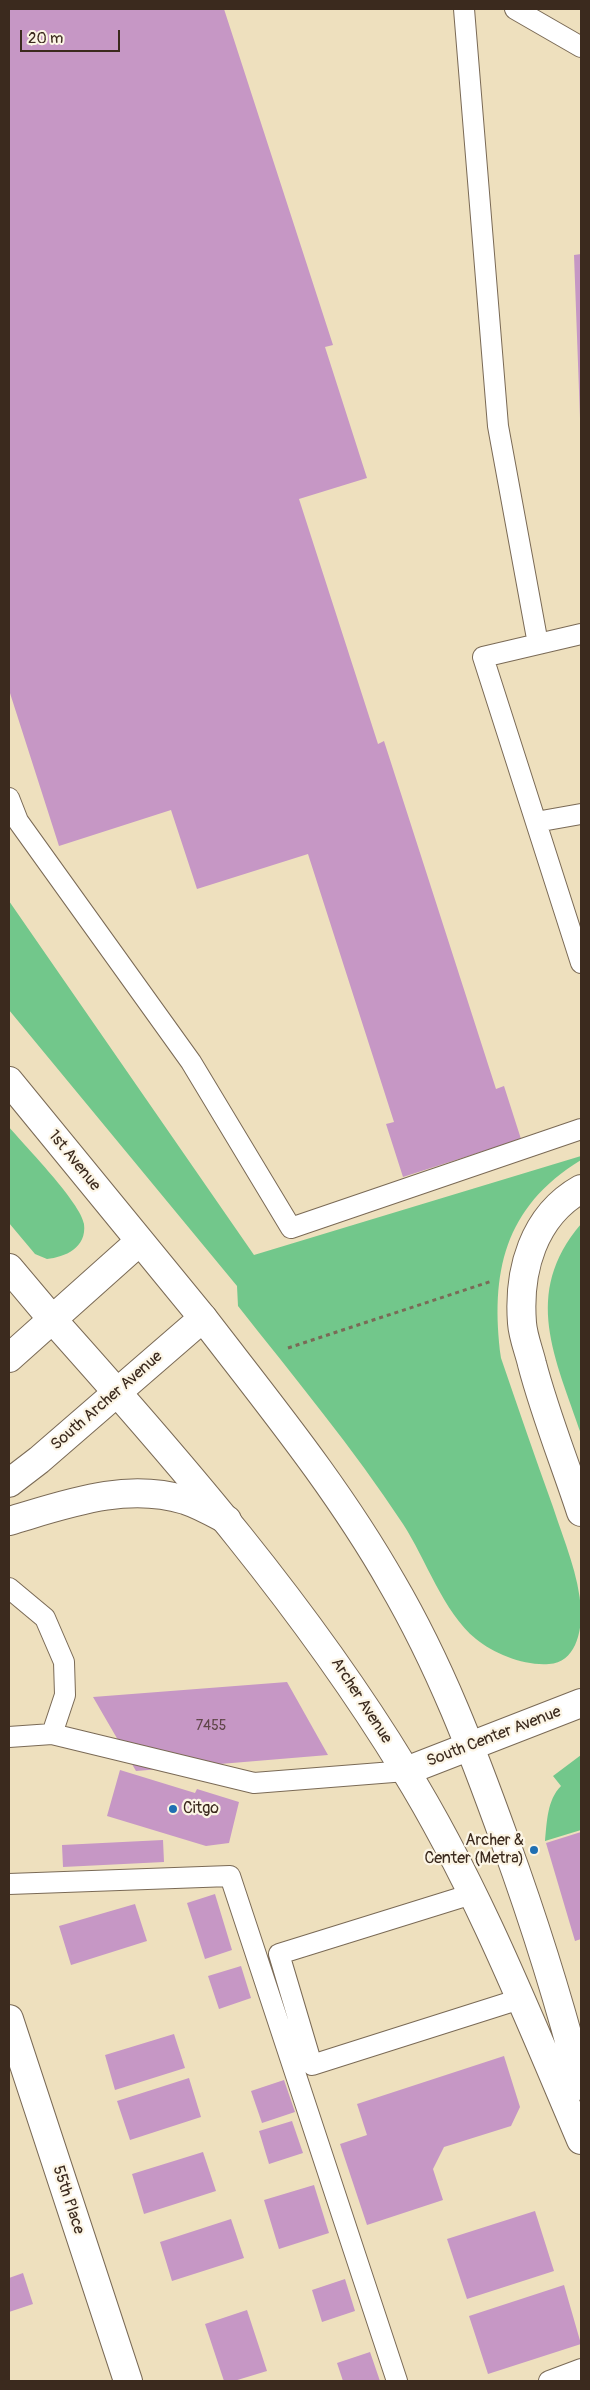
<!DOCTYPE html>
<style>
body{margin:0}
#map{position:relative;width:590px;height:2390px;overflow:hidden;background:#eee0be;font-family:Pangolin,sans-serif}
canvas{display:block}
.frame{position:absolute;inset:0;border:10px solid #3b2a1e;pointer-events:none}
.scale{position:absolute;left:20px;top:30px;width:100px;height:22px;box-sizing:border-box;border:2px solid #3b2a1e;border-top:0;padding-left:6px;font-size:15px;line-height:18px;white-space:nowrap;color:#3b2a1e;-webkit-text-stroke:4px #fcf5e5;paint-order:stroke}
</style>
<div id="map">
<canvas width="590" height="2390"></canvas>
<div class="frame"></div>
<div class="scale">20 m</div>
</div>
<script>
const ctx = document.querySelector('canvas').getContext('2d');
ctx.lineJoin = 'round';
function fill(path, color) { ctx.fillStyle = color; ctx.fill(path, 'evenodd'); }
function strokePath(path, color, width, dash) { ctx.strokeStyle = color; ctx.lineWidth = width; ctx.lineCap = dash ? 'butt' : 'round'; ctx.setLineDash(dash || []); ctx.stroke(path); }
function label(font, color, halo, rows, align = 'center') {
  ctx.font = font + ' Pangolin,sans-serif'; ctx.lineWidth = 4.5; ctx.setLineDash([]); ctx.textBaseline = 'middle'; ctx.strokeStyle = halo; ctx.fillStyle = color; for (const [text, x, y, turn = 0] of rows) {
    ctx.save(); ctx.translate(x, y); ctx.rotate((+turn || 0) * Math.PI / 180); ctx.textAlign = isNaN(turn) ? turn : align; if (halo) ctx.strokeText(text, 0, 0); ctx.fillText(text, 0, 0); ctx.restore();
  }
}
fill(new Path2D(`
 M 9,901 L 254,1255 L 581,1156 L 581,1160 C 504,1207 490,1273 501,1358 C 518,1408 535,1457 553,1507 C 564,1541 579,1575 581,1610 C 582,1632 575,1663 549,1664 C 525,1666 494,1654 476,1639 C 443,1612 426,1559 403,1524 C 353,1448 294,1377 238,1306 L 237,1286 L 9,1010 Z
 M 9,1127 C 25,1146 81,1203 84,1224 C 87,1248 65,1257 47,1259 L 35,1254 L 9,1223 Z
 M 581,1224 L 581,1434 C 556,1359 521,1294 581,1224 Z
 M 581,1755 L 581,1830 L 545,1841 C 547,1822 547,1800 561,1786 L 553,1776 Z`), '#72c78b');
fill(new Path2D(`
 M 9,9 L 224,9 L 333,345 L 325,347 L 367,478 L 299,499 L 378,744 L 384,741 L 496,1089 L 504,1086 L 521,1139 L 403,1177 L 386,1124 L 394,1122 L 308,854 L 197,889 L 171,810 L 59,846 L 9,690 Z
 M 581,254 L 581,418 L 580,418 L 574,255 Z
 M 287,1682 L 328,1755 L 136,1771 L 93,1697 Z
 M 120,1770 L 195,1793 L 197,1789 L 239,1802 L 229,1843 L 206,1846 L 107,1816 Z
 M 581,1832 L 581,1939 L 575,1941 L 546,1843 Z
 M 163,1840 L 164,1862 L 63,1867 L 62,1845 Z
 M 215,1894 L 232,1950 L 205,1959 L 187,1903 Z
 M 135,1904 L 147,1941 L 71,1965 L 59,1926 Z
 M 241,1966 L 251,1998 L 219,2009 L 208,1976 Z
 M 174,2034 L 185,2068 L 115,2090 L 105,2055 Z
 M 504,2056 L 520,2107 L 511,2126 L 444,2147 L 433,2169 L 443,2200 L 367,2225 L 340,2144 L 367,2135 L 357,2104 Z
 M 189,2078 L 201,2117 L 130,2140 L 117,2101 Z
 M 284,2080 L 295,2112 L 262,2123 L 251,2091 Z
 M 292,2121 L 303,2153 L 269,2164 L 259,2131 Z
 M 203,2152 L 216,2191 L 144,2214 L 132,2174 Z
 M 314,2185 L 329,2233 L 279,2249 L 264,2200 Z
 M 535,2211 L 554,2271 L 467,2299 L 447,2239 Z
 M 231,2219 L 244,2258 L 172,2281 L 160,2242 Z
 M 23,2273 L 33,2304 L 9,2312 L 9,2278 Z
 M 345,2279 L 355,2311 L 322,2322 L 312,2290 Z
 M 564,2285 L 581,2344 L 488,2374 L 469,2316 Z
 M 247,2310 L 267,2371 L 234,2381 L 224,2381 L 205,2324 Z
 M 370,2352 L 380,2381 L 343,2381 L 337,2363 Z`), '#c697c5');
const lane = new Path2D(`
 M 464,9 L 498,426 L 538,644
 M 515,9 L 581,47
 M 581,634 L 483,657 L 581,963
 M 9,798 L 18,821 L 191,1062 L 291,1228 L 581,1129
 M 536,822 L 581,814
 M 9,1588 L 45,1618 L 64,1662 L 65,1695 L 52,1734 L 9,1737
 M 52,1734 L 254,1783 L 406,1771
 M 9,1884 L 230,1876 L 397,2381
 M 472,1894 L 279,1954 L 312,2065 L 520,1999
 M 549,2381 L 581,2369`);
const street = new Path2D(`
 M 581,1189 C 533,1216 518,1271 522,1323 C 523,1337 529,1351 532,1364 C 545,1414 565,1463 581,1512
 M 406,1771 L 581,1703
 M 9,2019 L 128,2381`);
const secondary = new Path2D(`
 M 203,1318 C 269,1404 338,1488 392,1583 C 440,1665 473,1752 505,1841 C 534,1921 560,2003 581,2086
 M 52,1319 C 180,1462 305,1606 405,1770 C 476,1885 528,2016 581,2140`);
const primary = new Path2D(`
 M 9,1081 L 203,1318 L 39,1460 L 9,1483
 M 9,1268 L 52,1319
 M 9,1358 L 140,1241
 M 9,1521 C 67,1504 125,1482 185,1500 C 200,1505 214,1513 227,1520`);
strokePath(lane, '#7a6a56', 22);
strokePath(street, '#7a6a56', 30);
strokePath(secondary, '#7a6a56', 30);
strokePath(primary, '#7a6a56', 30);
strokePath(new Path2D(`
 M 288,1348 L 492,1281`), '#7a6a56', 3, [4, 4]);
strokePath(lane, '#fff', 20);
strokePath(street, '#fff', 28);
strokePath(secondary, '#fff', 28);
strokePath(primary, '#fff', 28);
for (const [x, y, r, color] of [
 [173,1809,5,"#1f6fb2"],
 [534,1850,5,"#1f6fb2"]
]) { const dot = new Path2D(); dot.arc(x, y, r, 0, 2 * Math.PI); ctx.fillStyle = color; ctx.fill(dot); strokePath(dot, '#fcf5e5', 2); }
label('14px', '#5e4548', null, [
 ["7455",211,1726]
]);
label('16px', '#3b2a1e', '#fcf5e5', [
 ["1st Avenue",74,1161,51],
 ["South Archer Avenue",107,1401,-41],
 ["Archer Avenue",361,1701,57],
 ["South Center Avenue",494,1737,-21],
 ["55th Place",68,2200,72]
]);
label('16px', '#3b2a1e', '#fcf5e5', [
 ["Citgo",183,1809],
 ["Archer &",524,1841,"right"],
 ["Center (Metra)",524,1859,"right"]
], 'left');
</script>
